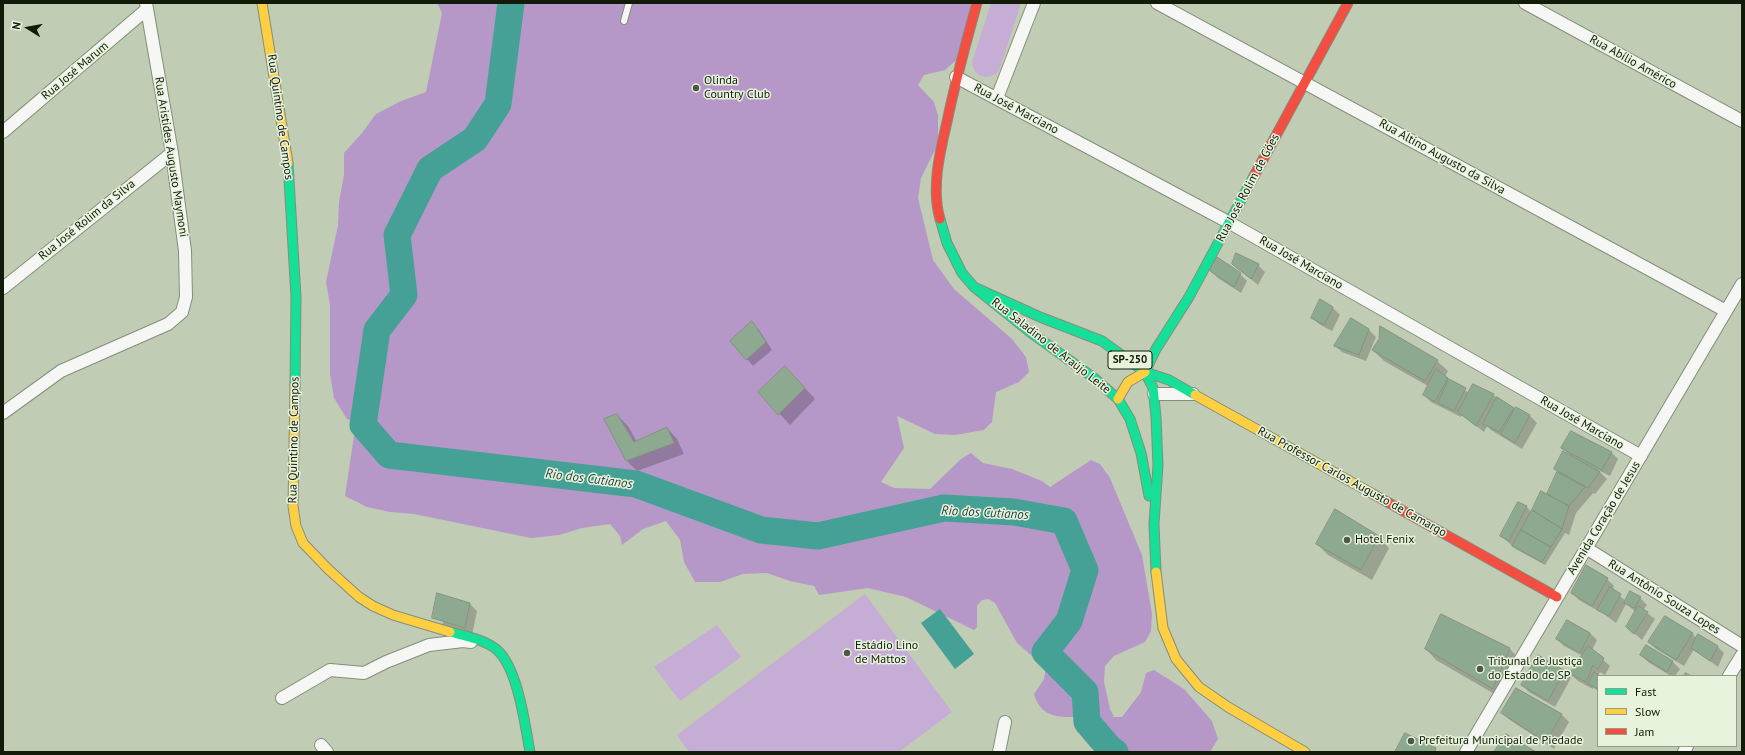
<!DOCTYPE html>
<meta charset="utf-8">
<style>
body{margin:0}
#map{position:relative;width:1745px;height:755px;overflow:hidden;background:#c0ccb4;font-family:"PT Sans",sans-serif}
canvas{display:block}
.frame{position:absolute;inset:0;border:4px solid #121a0a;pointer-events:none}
.legend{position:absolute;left:1597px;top:675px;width:140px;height:72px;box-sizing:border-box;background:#e7f3dd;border:1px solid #929c89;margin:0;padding:5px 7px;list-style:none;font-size:12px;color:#121a0a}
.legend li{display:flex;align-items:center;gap:8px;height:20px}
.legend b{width:20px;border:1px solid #929c89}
.north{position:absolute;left:8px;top:8px;width:40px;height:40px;-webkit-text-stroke:3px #e7f3dd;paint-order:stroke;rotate:281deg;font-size:11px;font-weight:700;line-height:16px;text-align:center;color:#121a0a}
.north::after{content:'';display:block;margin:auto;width:14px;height:18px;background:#121a0a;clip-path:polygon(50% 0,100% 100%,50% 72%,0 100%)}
</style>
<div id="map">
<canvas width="1745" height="755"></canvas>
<div class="frame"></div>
<ul class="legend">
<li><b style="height:5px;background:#16e098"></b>Fast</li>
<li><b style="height:5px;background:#ffcf43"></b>Slow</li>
<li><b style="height:5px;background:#f24e42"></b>Jam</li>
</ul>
<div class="north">N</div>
</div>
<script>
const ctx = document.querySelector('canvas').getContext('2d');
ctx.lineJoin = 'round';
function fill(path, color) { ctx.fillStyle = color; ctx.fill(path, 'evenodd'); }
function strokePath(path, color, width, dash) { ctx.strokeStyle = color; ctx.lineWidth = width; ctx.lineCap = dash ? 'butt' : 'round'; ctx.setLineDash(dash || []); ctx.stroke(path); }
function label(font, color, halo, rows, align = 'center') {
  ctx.font = font + ' "PT Sans",sans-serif'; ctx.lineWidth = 3; ctx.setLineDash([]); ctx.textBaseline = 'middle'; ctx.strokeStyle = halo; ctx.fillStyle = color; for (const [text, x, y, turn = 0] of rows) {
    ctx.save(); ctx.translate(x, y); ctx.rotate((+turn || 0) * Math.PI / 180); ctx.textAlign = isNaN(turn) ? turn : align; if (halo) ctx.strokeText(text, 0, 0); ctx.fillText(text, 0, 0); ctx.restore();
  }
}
fill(new Path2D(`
 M 991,3 L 1021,3 L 999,71 C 989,82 973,77 972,62 Z
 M 865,594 L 952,712 L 899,752 L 689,752 L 677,735 Z
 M 717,625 L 741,657 L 680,701 L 654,667 Z`), '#c6add6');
fill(new Path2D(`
 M 437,3 L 975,3 L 962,55 L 945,70 L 924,75 L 918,85 L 934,102 L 938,116 L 938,144 L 921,178 L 918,198 L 933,260 L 954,289 L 1012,339 L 1026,357 L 1029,372 L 1019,382 L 996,392 L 992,422 L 984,430 L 955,435 L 935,434 L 897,416 L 904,448 L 881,482 L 894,488 L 930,489 L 961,459 L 971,453 L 983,463 L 1012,469 L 1042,481 L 1050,487 L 1091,460 L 1100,464 L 1110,478 L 1142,555 L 1152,614 L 1151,631 L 1145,642 L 1114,656 L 1105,666 L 1104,682 L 1110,709 L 1114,717 L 1122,717 L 1141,692 L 1146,673 L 1154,670 L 1184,689 L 1212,721 L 1218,739 L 1210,752 L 1096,752 L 1098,746 L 1095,726 L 1086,716 C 1064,718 1041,720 1034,694 L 1044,679 L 1046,668 L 1017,643 L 995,603 L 989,599 L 982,600 L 977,606 L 977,627 L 974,630 L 906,597 L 868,588 L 819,595 L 814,586 L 790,581 L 767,573 L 743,574 L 720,582 L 695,582 L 684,562 L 680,540 L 666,521 L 643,529 L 622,545 L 620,536 L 610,524 L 582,528 L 559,535 L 531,538 L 414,514 L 390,512 L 367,507 L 345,496 L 356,422 L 347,419 L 334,398 L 330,374 L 330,305 L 326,282 L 338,225 L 339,202 L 344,175 L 344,153 L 362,133 L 376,114 L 401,101 L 426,92 L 442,13 Z`), '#b698c8');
fill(new Path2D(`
 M 940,609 L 974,654 L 955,669 L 921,623 Z`), '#45a196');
fill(new Path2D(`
 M 1233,264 L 1258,265 L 1265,272 L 1258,285 Z
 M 1211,271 L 1240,274 L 1247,281 L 1241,293 L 1218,278 Z
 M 1333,308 L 1340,315 L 1332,331 L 1319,324 L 1312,317 Z
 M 752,323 L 759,330 L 772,350 L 753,366 L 747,359 Z
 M 1369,330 L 1376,337 L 1366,361 L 1342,352 L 1335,346 Z
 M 1373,350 L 1437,361 L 1448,371 L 1445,377 L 1469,393 L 1493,395 L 1516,411 L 1530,416 L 1537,423 L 1522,449 L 1491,430 L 1487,426 L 1484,432 L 1462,415 L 1461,417 L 1431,402 L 1424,395 L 1428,386 L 1384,361 Z
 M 796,378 L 815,399 L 790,425 L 759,392 Z
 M 617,415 L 628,426 L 637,442 L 667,428 L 677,439 L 684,454 L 637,471 L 626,460 Z
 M 1562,448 L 1611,452 L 1618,459 L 1610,476 L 1598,470 L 1607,479 L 1595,494 L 1593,493 L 1576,513 L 1569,535 L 1565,533 L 1545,565 L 1516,549 L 1501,536 L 1519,503 L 1527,507 L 1532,513 L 1547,495 L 1558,472 L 1555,469 L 1570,455 Z
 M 1378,537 L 1389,548 L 1372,580 L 1328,555 L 1317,544 Z
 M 1607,579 L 1614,586 L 1612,590 L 1626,601 L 1640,598 L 1647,605 L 1643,610 L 1655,619 L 1642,640 L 1627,627 L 1636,612 L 1626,604 L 1616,623 L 1600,611 L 1600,612 L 1579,600 L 1572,593 Z
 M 470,604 L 477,611 L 472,635 L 440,625 Z
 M 1442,616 L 1510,649 L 1520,660 L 1503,699 L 1436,660 L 1426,649 Z
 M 1590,633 L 1597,640 L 1592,650 L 1610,666 L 1605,675 L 1600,672 L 1598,676 L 1598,691 L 1593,687 L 1593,689 L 1578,681 L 1571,674 L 1583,656 L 1564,646 L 1557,639 Z
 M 1692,634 L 1697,638 L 1717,646 L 1724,653 L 1718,667 L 1694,649 L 1684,666 L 1656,649 L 1649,642 Z
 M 1641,655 L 1673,662 L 1680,669 L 1675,676 L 1671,676 L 1648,662 Z
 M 1564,671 L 1571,678 L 1555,707 L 1529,692 L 1522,685 Z
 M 1685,672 L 1693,676 L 1683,676 Z
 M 1516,689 L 1562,715 L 1569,722 L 1554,749 L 1510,720 L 1503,713 Z`), '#0003');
strokePath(new Path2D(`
 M 511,3 L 498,104 L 475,139 L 430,169 L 397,235 L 404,295 L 377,330 L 363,425 L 389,455 L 636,484 L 761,530 L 818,536 L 944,508 L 1014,512 L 1064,521 L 1085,570 L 1069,621 L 1045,652 L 1085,692 L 1087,722 L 1111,750 L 1115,752`), '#45a196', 27);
const building = new Path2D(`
 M 1236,253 L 1259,264 L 1251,279 L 1232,264 Z
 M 1217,257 L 1241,273 L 1234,287 L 1210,271 Z
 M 1320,299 L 1333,307 L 1324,325 L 1311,318 Z
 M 1351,318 L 1369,329 L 1359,355 L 1334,346 Z
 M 752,321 L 766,342 L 746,360 L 730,341 Z
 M 1380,326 L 1438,360 L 1425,381 L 1372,350 L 1379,339 Z
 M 785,366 L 805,388 L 778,415 L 758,392 Z
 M 1436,369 L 1448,378 L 1435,402 L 1423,395 Z
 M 1449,379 L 1466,388 L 1454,411 L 1438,403 Z
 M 1473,384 L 1494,394 L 1476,426 L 1458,412 Z
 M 1497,397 L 1514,408 L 1499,432 L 1483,424 Z
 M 1516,407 L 1530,415 L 1515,443 L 1501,434 Z
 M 617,414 L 634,442 L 667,427 L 674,443 L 626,461 L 604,419 Z
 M 1571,431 L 1612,452 L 1602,470 L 1561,448 Z
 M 1563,451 L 1600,472 L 1588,488 L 1554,469 Z
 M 1557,472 L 1585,487 L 1569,506 L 1547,494 Z
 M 1541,491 L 1569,506 L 1562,529 L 1532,510 Z
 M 1518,502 L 1527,506 L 1509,541 L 1500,536 Z
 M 1335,509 L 1379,536 L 1361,570 L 1316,544 Z
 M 1532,510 L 1562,529 L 1551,547 L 1521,530 Z
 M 1521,530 L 1551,547 L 1542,562 L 1512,546 Z
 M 1586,565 L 1608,578 L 1592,606 L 1571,593 Z
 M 1610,587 L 1621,594 L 1609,616 L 1597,610 Z
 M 1630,591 L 1641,597 L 1634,608 L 1624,603 Z
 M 437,593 L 470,603 L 465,628 L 432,618 Z
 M 1638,606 L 1648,612 L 1634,634 L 1626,627 Z
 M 1441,614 L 1510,648 L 1493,689 L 1425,649 Z
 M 1665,616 L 1693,633 L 1676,660 L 1648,642 Z
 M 1567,620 L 1590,633 L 1580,653 L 1556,639 Z
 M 1698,634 L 1718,646 L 1710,661 L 1691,648 Z
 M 1646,645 L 1673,661 L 1667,672 L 1640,655 Z
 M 1588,646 L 1604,658 L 1598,669 L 1593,665 L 1586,682 L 1570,674 Z
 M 1538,655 L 1565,671 L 1548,701 L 1521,685 Z
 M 1594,672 L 1600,676 L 1598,676 L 1598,689 L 1588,684 Z
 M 1516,688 L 1562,714 L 1546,742 L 1501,713 Z
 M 1405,733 L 1436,748 L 1435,752 L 1395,752 Z
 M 1506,734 L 1536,752 L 1494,752 Z`);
fill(building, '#8daa90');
strokePath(building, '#859281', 1);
const lane = new Path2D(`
 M 624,21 L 629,3`);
const street = new Path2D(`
 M 1157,3 L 1726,311
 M 1525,3 L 1742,121
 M 956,77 L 1230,223 L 1641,456
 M 997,98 L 1034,3
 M 3,132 L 147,9
 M 3,288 L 172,153
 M 1154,394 L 1193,394
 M 3,413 L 61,371 L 168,324 L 182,312 L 186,297 L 185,251 L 172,153 L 146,3
 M 1586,548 L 1742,646
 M 1729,676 L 1742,655
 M 282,698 L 330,670 L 364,673 L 386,662 L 429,645 L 463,641 L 471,642
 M 321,745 L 327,752
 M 999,752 L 1005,722
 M 1466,752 L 1742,284
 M 1684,752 L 1687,746`);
const fast = new Path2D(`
 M 288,163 L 296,297 L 295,385
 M 940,219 L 947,243 L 962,273 L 974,287 L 1030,332 L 1094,378 L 1118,399 L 1130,419 L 1141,453 L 1149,496
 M 974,287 L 1040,317 L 1102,341 L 1145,372 L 1153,388 L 1156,417 L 1158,465 L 1154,524 L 1156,572
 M 1195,395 L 1169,380 L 1145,372 L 1156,349 L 1189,297 L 1254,176
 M 450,632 C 465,636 483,639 496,649 C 518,667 525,725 530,752`);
const slow = new Path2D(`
 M 262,3 L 288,163
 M 295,385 L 293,506 L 296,526 L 303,543 L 328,569 L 359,597 L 373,606 L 393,615 L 450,632
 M 1195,395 L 1373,494
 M 1118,399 L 1128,382 L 1145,372
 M 1156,572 L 1163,628 L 1176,659 L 1199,687 L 1228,707 L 1305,752`);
const jam = new Path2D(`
 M 1254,176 L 1348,3
 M 940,219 C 931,188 940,152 947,122 C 955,82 966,43 977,3
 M 1373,494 L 1557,597`);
strokePath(lane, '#858e7b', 8);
strokePath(street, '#858e7b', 14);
strokePath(fast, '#858e7b', 11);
strokePath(slow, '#858e7b', 11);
strokePath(jam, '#858e7b', 11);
strokePath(lane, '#f6f7f4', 6);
strokePath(street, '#f6f7f4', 12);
strokePath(fast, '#16e098', 9);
strokePath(slow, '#ffcf43', 9);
strokePath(jam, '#f24e42', 9);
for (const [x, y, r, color] of [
 [696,88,4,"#4f5846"],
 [1347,540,4,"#4f5846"],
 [847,653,4,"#4f5846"],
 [1480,669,4,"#4f5846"],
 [1411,741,4,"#4f5846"]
]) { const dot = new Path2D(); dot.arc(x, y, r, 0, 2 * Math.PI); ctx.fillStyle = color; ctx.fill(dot); strokePath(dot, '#e7f3dd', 1.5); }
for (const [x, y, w] of [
 [1130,360,44]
]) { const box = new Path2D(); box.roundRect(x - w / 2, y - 9, w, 18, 3); ctx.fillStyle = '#e7f3dd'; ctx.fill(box); strokePath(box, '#121a0a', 1); }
label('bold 11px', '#121a0a', null, [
 ["SP-250",1130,360]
]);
label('12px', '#121a0a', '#e7f3dd', [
 ["Rua Abílio Américo",1633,62,29],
 ["Rua José Marum",75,71,-40],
 ["Rua José Marciano",1016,109,28],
 ["Rua Quintino de Campos",280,117,82],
 ["Rua Aristides Augusto Maymoni",171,157,81],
 ["Rua Altino Augusto da Silva",1442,157,29],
 ["Rua José Rolim de Góes",1248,188,-62],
 ["Rua José Rolim da Silva",87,220,-39],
 ["Rua José Marciano",1301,263,30],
 ["Rua Saladino de Araújo Leite",1051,346,38],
 ["Rua José Marciano",1582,423,30],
 ["Rua Quintino de Campos",294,440,-89],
 ["Rua Professor Carlos Augusto de Camargo",1352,482,29],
 ["Avenida Coração de Jesus",1604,518,-59],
 ["Rua Antônio Souza Lopes",1664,597,32]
]);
label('12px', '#121a0a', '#e7f3dd', [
 ["Olinda",704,81],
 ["Country Club",704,95],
 ["Hotel Fenix",1355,540],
 ["Estádio Lino",855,646],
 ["de Mattos",855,660],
 ["Tribunal de Justiça",1488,662],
 ["do Estado de SP",1488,676],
 ["Prefeitura Municipal de Piedade",1419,741]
], 'left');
label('italic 13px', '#1d3e3c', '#e7f3dd', [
 ["Rio dos Cutianos",589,479,7],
 ["Rio dos Cutianos",985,513,3]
]);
</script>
